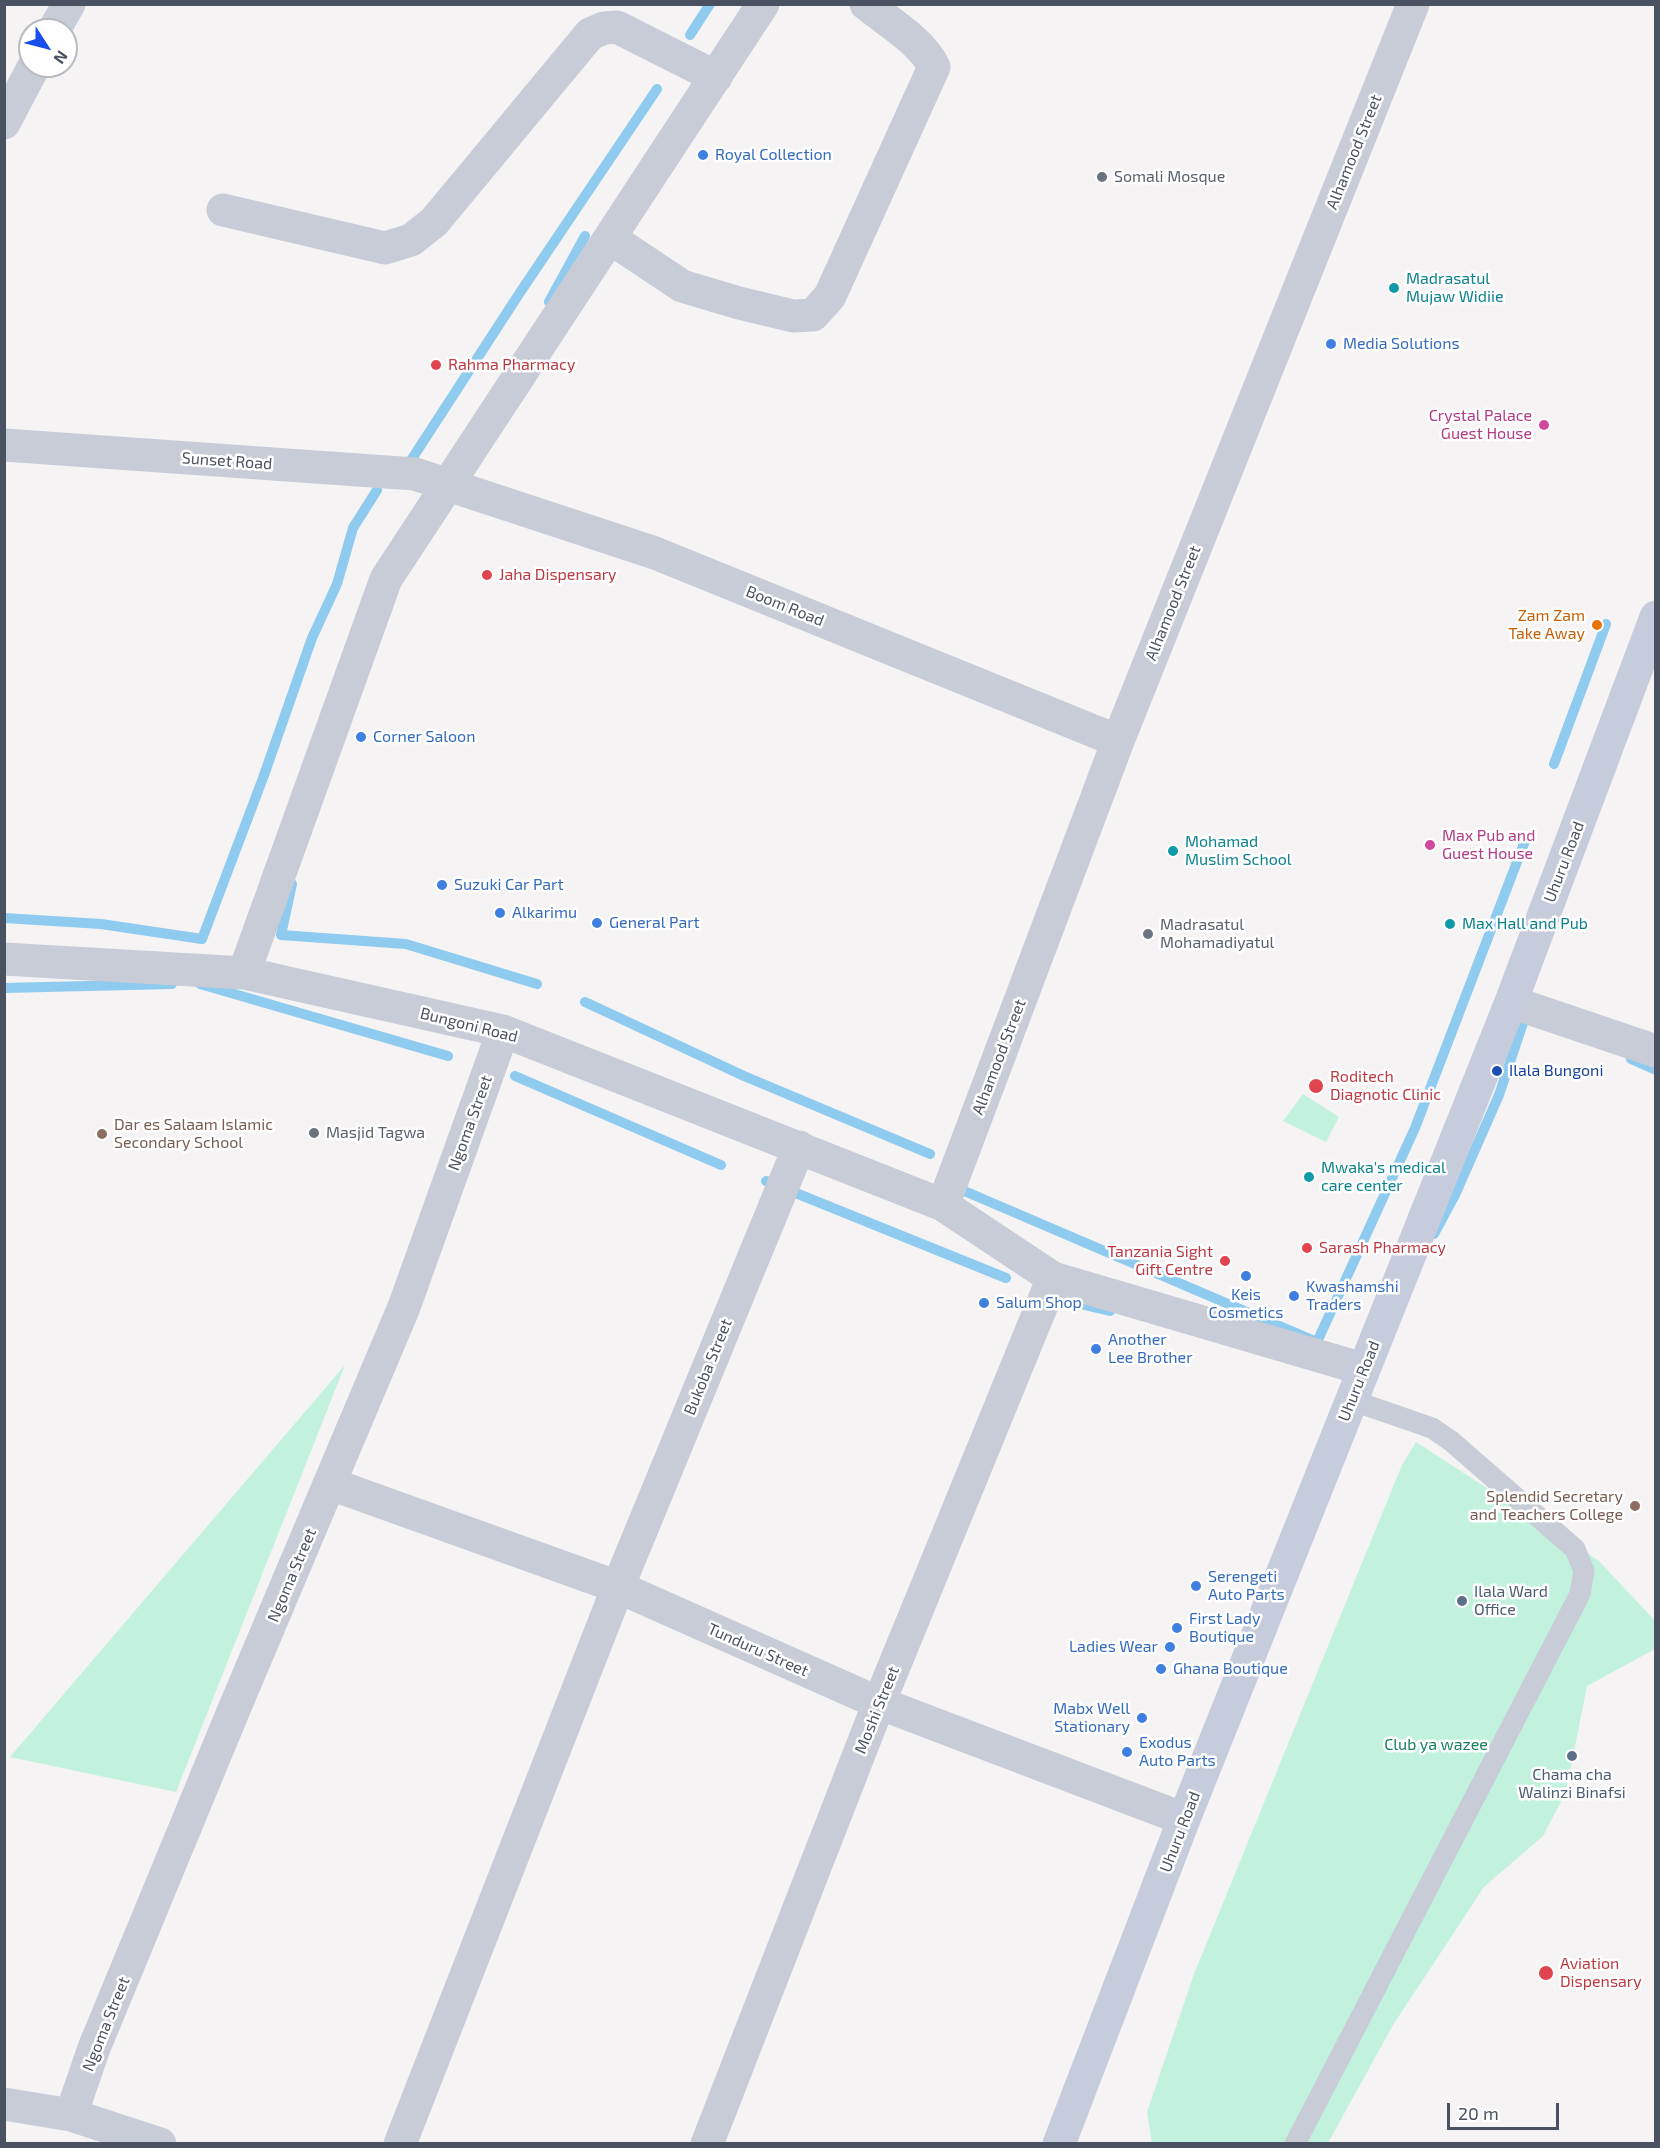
<!DOCTYPE html>
<style>
body{margin:0}
#map{position:relative;width:1660px;height:2148px;overflow:hidden;background:#f5f3f3;font-family:"Exo 2",sans-serif}
canvas{display:block}
.frame{position:absolute;inset:0;border:6px solid #4a5261;pointer-events:none}
.north{position:absolute;left:18px;top:18px;width:60px;height:60px;box-sizing:border-box;background:#fff;border:2px solid #b7bac0;border-radius:50%;rotate:126deg;font-size:16px;font-weight:700;line-height:24px;text-align:center;color:#4a5261}
.north::after{content:'';display:block;margin:auto;width:21px;height:27px;background:#174feb;clip-path:polygon(50% 0,100% 100%,50% 72%,0 100%)}
.scale{position:absolute;left:1447px;top:2103px;width:112px;height:27px;box-sizing:border-box;border:3px solid #4a5261;border-top:0;padding-left:8px;font-size:18px;line-height:21px;white-space:nowrap;color:#4a5261;-webkit-text-stroke:4px #fff;paint-order:stroke}
</style>
<div id="map">
<canvas width="1660" height="2148"></canvas>
<div class="frame"></div>
<div class="north">N</div>
<div class="scale">20 m</div>
</div>
<script>
const ctx = document.querySelector('canvas').getContext('2d');
ctx.lineJoin = 'round';
function fill(path, color) { ctx.fillStyle = color; ctx.fill(path, 'evenodd'); }
function strokePath(path, color, width, dash) { ctx.strokeStyle = color; ctx.lineWidth = width; ctx.lineCap = dash ? 'butt' : 'round'; ctx.setLineDash(dash || []); ctx.stroke(path); }
function label(font, color, halo, rows, align = 'center') {
  ctx.font = font + ' "Exo 2",sans-serif'; ctx.lineWidth = 5; ctx.setLineDash([]); ctx.textBaseline = 'middle'; ctx.strokeStyle = halo; ctx.fillStyle = color; for (const [text, x, y, turn = 0] of rows) {
    ctx.save(); ctx.translate(x, y); ctx.rotate((+turn || 0) * Math.PI / 180); ctx.textAlign = isNaN(turn) ? turn : align; if (halo) ctx.strokeText(text, 0, 0); ctx.fillText(text, 0, 0); ctx.restore();
  }
}
fill(new Path2D(`
 M 1303,1094 L 1339,1117 L 1326,1142 L 1283,1121 Z
 M 345,1365 L 176,1792 L 10,1757 Z
 M 1416,1442 L 1599,1561 L 1655,1621 L 1655,1649 L 1587,1686 L 1566,1792 L 1543,1836 L 1484,1887 L 1393,2025 L 1328,2143 L 1152,2143 L 1147,2112 L 1194,1974 L 1402,1465 Z`), '#c2f2dd');
strokePath(new Path2D(`
 M 690,35 L 710,4
 M 549,302 L 585,236
 M 406,468 L 519,294 L 657,89
 M 1554,764 L 1606,624
 M 292,884 L 281,935 L 406,944 L 537,984
 M 4,918 L 101,924 L 202,939 L 263,778 L 312,638 L 337,584 L 353,528 L 377,490
 M 200,984 L 448,1056
 M 4,988 L 172,984
 M 585,1002 L 744,1076 L 930,1154
 M 1631,1059 L 1656,1070
 M 515,1076 L 721,1165
 M 766,1181 L 1006,1278
 M 962,1190 L 1317,1342 L 1415,1128 L 1525,841
 M 1434,1234 L 1455,1195 L 1499,1095 L 1527,1011
 M 1050,1297 L 1110,1311`), '#8fcaef', 10);
strokePath(new Path2D(`
 M 1295,2144 L 1580,1594 L 1584,1571 L 1575,1549 L 1451,1441 L 1432,1428 L 1351,1400`), '#c7ccd7', 21);
strokePath(new Path2D(`
 M 54,30 L 69,4
 M 4,123 L 34,66
 M 223,210 L 385,248 L 411,240 L 434,222 L 590,34 L 604,28 L 617,27 L 716,77
 M 610,238 L 682,286 L 739,303 L 793,316 L 813,315 L 830,296 L 934,67 C 923,42 887,21 866,4
 M 4,445 L 415,474 L 655,553 L 1118,741
 M 4,959 L 244,973 L 503,1031 L 943,1205 L 1053,1278 L 1363,1369
 M 244,973 L 386,579 L 763,4
 M 1511,1002 L 1656,1051
 M 943,1205 L 1118,741 L 1413,4
 M 331,1484 L 618,1587 L 879,1703 L 1184,1819
 M 4,2104 L 71,2115 L 160,2144
 M 71,2115 L 94,2048 L 235,1707 L 404,1307 L 503,1031
 M 400,2144 L 618,1587 L 799,1147
 M 707,2144 L 879,1703 L 1053,1278`), '#c7ccd7', 33);
strokePath(new Path2D(`
 M 1059,2144 L 1184,1819 L 1511,1002 L 1656,617`), '#c6ccdb', 33);
for (const [x, y, r, color] of [
 [703,155,6,"#3f7fe0"],
 [1102,177,6,"#6b7280"],
 [1394,288,6,"#0f9aa8"],
 [1331,344,6,"#3f7fe0"],
 [436,365,6,"#e0444e"],
 [1544,425,6,"#d1479c"],
 [487,575,6,"#e0444e"],
 [1597,625,6,"#e8710a"],
 [361,737,6,"#3f7fe0"],
 [1430,845,6,"#d1479c"],
 [1173,851,6,"#0f9aa8"],
 [442,885,6,"#3f7fe0"],
 [500,913,6,"#3f7fe0"],
 [597,923,6,"#3f7fe0"],
 [1450,924,6,"#0f9aa8"],
 [1148,934,6,"#6b7280"],
 [1497,1071,6,"#1a4fb4"],
 [1316,1086,8,"#e0444e"],
 [314,1133,6,"#6b7280"],
 [102,1134,6,"#8d6e63"],
 [1309,1177,6,"#0f9aa8"],
 [1307,1248,6,"#e0444e"],
 [1225,1261,6,"#e0444e"],
 [1246,1276,6,"#3f7fe0"],
 [1294,1296,6,"#3f7fe0"],
 [984,1303,6,"#3f7fe0"],
 [1096,1349,6,"#3f7fe0"],
 [1635,1506,6,"#8d6e63"],
 [1196,1586,6,"#3f7fe0"],
 [1462,1601,6,"#5c6f8a"],
 [1177,1628,6,"#3f7fe0"],
 [1170,1647,6,"#3f7fe0"],
 [1161,1669,6,"#3f7fe0"],
 [1142,1718,6,"#3f7fe0"],
 [1127,1752,6,"#3f7fe0"],
 [1572,1756,6,"#5c6f8a"],
 [1546,1973,8,"#e0444e"]
]) { const dot = new Path2D(); dot.arc(x, y, r, 0, 2 * Math.PI); ctx.fillStyle = color; ctx.fill(dot); strokePath(dot, '#fff', 2); }
label('16px', '#4a5261', '#fff', [
 ["Alhamood Street",1354,152,-68],
 ["Sunset Road",227,461,4],
 ["Alhamood Street",1173,603,-68],
 ["Boom Road",785,606,22],
 ["Uhuru Road",1564,862,-69],
 ["Bungoni Road",469,1025,14],
 ["Alhamood Street",999,1057,-69],
 ["Ngoma Street",470,1123,-70],
 ["Bukoba Street",708,1367,-68],
 ["Uhuru Road",1359,1381,-68],
 ["Ngoma Street",292,1575,-67],
 ["Tunduru Street",758,1650,24],
 ["Moshi Street",877,1710,-68],
 ["Uhuru Road",1180,1832,-69],
 ["Ngoma Street",106,2024,-68]
]);
label('16px', '#366cbe', '#fff', [
 ["Royal Collection",715,155],
 ["Media Solutions",1343,344],
 ["Corner Saloon",373,737],
 ["Suzuki Car Part",454,885],
 ["Alkarimu",512,913],
 ["General Part",609,923],
 ["Kwashamshi",1306,1287],
 ["Traders",1306,1305],
 ["Keis",1246,1295,"center"],
 ["Cosmetics",1246,1313,"center"],
 ["Salum Shop",996,1303],
 ["Another",1108,1340],
 ["Lee Brother",1108,1358],
 ["Serengeti",1208,1577],
 ["Auto Parts",1208,1595],
 ["First Lady",1189,1619],
 ["Boutique",1189,1637],
 ["Ladies Wear",1158,1647,"right"],
 ["Ghana Boutique",1173,1669],
 ["Mabx Well",1130,1709,"right"],
 ["Stationary",1130,1727,"right"],
 ["Exodus",1139,1743],
 ["Auto Parts",1139,1761]
], 'left');
label('16px', '#5b616d', '#fff', [
 ["Somali Mosque",1114,177],
 ["Madrasatul",1160,925],
 ["Mohamadiyatul",1160,943],
 ["Masjid Tagwa",326,1133]
], 'left');
label('16px', '#0d838f', '#fff', [
 ["Madrasatul",1406,279],
 ["Mujaw Widiie",1406,297],
 ["Mohamad",1185,842],
 ["Muslim School",1185,860],
 ["Max Hall and Pub",1462,924],
 ["Mwaka's medical",1321,1168],
 ["care center",1321,1186]
], 'left');
label('16px', '#be3a42', '#fff', [
 ["Rahma Pharmacy",448,365],
 ["Jaha Dispensary",499,575],
 ["Roditech",1330,1077],
 ["Diagnotic Clinic",1330,1095],
 ["Sarash Pharmacy",1319,1248],
 ["Tanzania Sight",1213,1252,"right"],
 ["Gift Centre",1213,1270,"right"],
 ["Aviation",1560,1964],
 ["Dispensary",1560,1982]
], 'left');
label('16px', '#b23c85', '#fff', [
 ["Crystal Palace",1532,416],
 ["Guest House",1532,434],
 ["Max Pub and",1442,836,"left"],
 ["Guest House",1442,854,"left"]
], 'right');
label('16px', '#c56008', '#fff', [
 ["Zam Zam",1585,616],
 ["Take Away",1585,634]
], 'right');
label('16px', '#164399', '#fff', [
 ["Ilala Bungoni",1509,1071]
], 'left');
label('16px', '#785e54', '#fff', [
 ["Dar es Salaam Islamic",114,1125],
 ["Secondary School",114,1143],
 ["Splendid Secretary",1623,1497,"right"],
 ["and Teachers College",1623,1515,"right"]
], 'left');
label('16px', '#4e5e75', '#fff', [
 ["Ilala Ward",1474,1592],
 ["Office",1474,1610],
 ["Chama cha",1572,1775,"center"],
 ["Walinzi Binafsi",1572,1793,"center"]
], 'left');
label('16px', '#16815e', '#fff', [
 ["Club ya wazee",1436,1745]
]);
</script>
